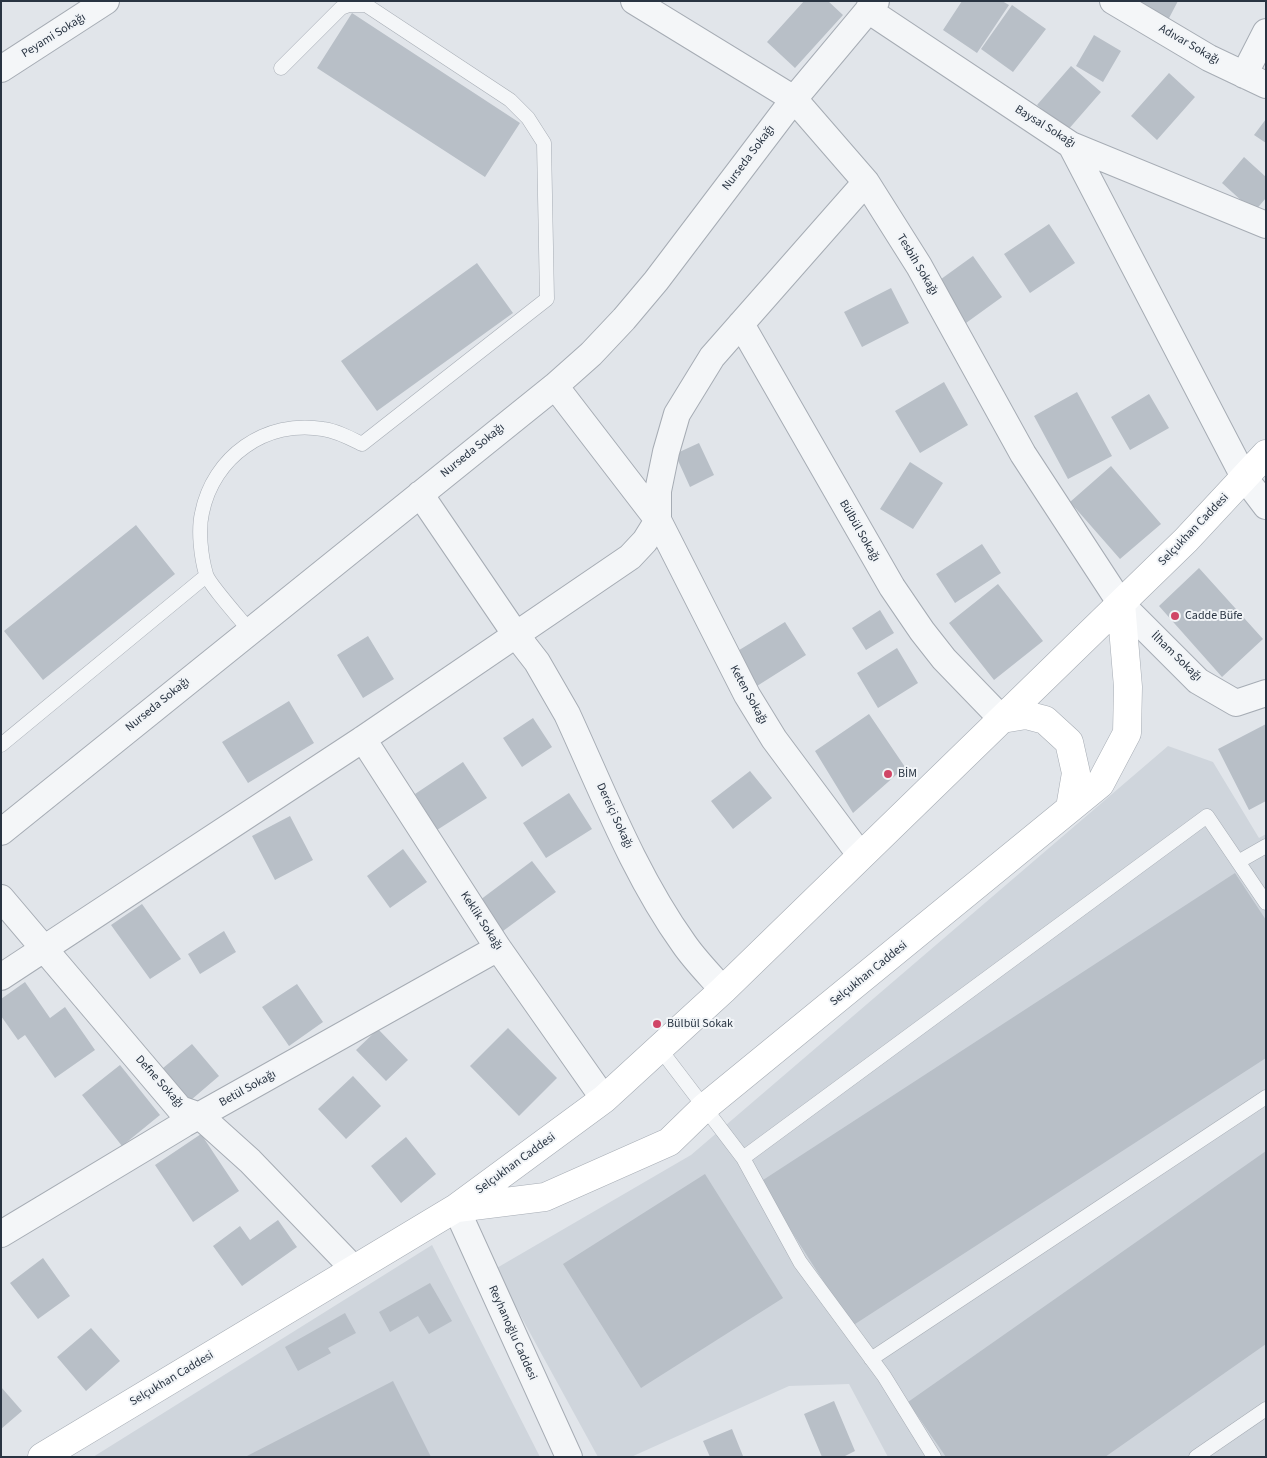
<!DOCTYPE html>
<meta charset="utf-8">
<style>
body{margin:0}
#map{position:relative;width:1267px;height:1458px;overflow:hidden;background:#e1e5ea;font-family:"Source Sans 3",sans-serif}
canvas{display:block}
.frame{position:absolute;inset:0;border:2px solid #293442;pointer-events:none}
</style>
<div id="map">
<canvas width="1267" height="1458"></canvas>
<div class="frame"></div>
</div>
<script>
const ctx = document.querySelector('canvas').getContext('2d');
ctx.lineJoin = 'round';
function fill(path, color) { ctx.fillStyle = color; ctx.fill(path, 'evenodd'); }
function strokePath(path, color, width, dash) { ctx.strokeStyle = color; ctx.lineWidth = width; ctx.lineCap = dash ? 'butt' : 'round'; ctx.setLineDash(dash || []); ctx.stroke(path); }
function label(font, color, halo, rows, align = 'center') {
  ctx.font = font + ' "Source Sans 3",sans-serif'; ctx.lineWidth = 4; ctx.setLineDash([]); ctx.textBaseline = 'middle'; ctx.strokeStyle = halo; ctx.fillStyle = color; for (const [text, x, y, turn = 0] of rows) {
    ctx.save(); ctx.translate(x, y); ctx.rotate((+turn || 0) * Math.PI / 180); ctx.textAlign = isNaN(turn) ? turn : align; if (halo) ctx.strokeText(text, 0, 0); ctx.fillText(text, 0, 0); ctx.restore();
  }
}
fill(new Path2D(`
 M 1168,746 L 1213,762 L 1259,838 L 1266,834 L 1266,1457 L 888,1457 L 849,1384 L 789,1386 L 631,1457 L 598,1457 L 495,1269 L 691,1155 Z
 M 432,1245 L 540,1457 L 93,1457 Z`), '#cfd5dc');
fill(new Path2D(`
 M 804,1 L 828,1 L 843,15 L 795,68 L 767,42 Z
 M 962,1 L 1002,1 L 1009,5 L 977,53 L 943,30 Z
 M 1134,1 L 1178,1 L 1168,20 Z
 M 1012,5 L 1046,29 L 1013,72 L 981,49 Z
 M 352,13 L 520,123 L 485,177 L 317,68 Z
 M 1094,35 L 1121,51 L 1103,82 L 1076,66 Z
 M 1071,66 L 1101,92 L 1067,131 L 1037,105 Z
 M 1169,73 L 1195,97 L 1157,140 L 1131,116 Z
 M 1266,119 L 1266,143 L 1254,135 Z
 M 1244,157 L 1266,177 L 1266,198 L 1254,212 L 1222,183 Z
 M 1049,224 L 1075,263 L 1030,293 L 1004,254 Z
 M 973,256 L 1002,297 L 966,323 L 937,282 Z
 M 477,263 L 513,313 L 377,411 L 341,361 Z
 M 891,288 L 909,323 L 862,347 L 844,312 Z
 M 944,382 L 968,425 L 920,453 L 895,411 Z
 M 1077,392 L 1112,456 L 1068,479 L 1034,416 Z
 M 1149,394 L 1169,428 L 1130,450 L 1111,417 Z
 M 699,443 L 714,475 L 690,487 L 675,454 Z
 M 910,462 L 943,483 L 913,529 L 880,509 Z
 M 1111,466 L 1161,524 L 1120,559 L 1070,502 Z
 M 136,525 L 175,574 L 43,680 L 4,631 Z
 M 982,544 L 1001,573 L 955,603 L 936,574 Z
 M 1199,568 L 1263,639 L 1222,677 L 1159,606 Z
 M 998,584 L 1043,641 L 994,680 L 949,623 Z
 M 880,610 L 894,633 L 866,650 L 852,628 Z
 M 785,622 L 806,655 L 757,686 L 736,652 Z
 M 368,636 L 394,679 L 363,698 L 337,655 Z
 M 897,648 L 918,683 L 878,708 L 857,673 Z
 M 289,701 L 314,743 L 248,783 L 222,742 Z
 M 869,714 L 905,767 L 853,813 L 815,751 Z
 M 533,718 L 552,747 L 522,767 L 503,738 Z
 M 1266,724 L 1266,801 L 1249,810 L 1218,749 Z
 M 463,762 L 487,798 L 437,830 L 415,794 Z
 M 750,771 L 772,798 L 733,829 L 711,801 Z
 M 569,793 L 592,829 L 546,858 L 523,823 Z
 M 290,816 L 313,860 L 275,880 L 252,836 Z
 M 403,849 L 427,882 L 390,908 L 367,876 Z
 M 532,861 L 556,892 L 503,931 L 480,900 Z
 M 1235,873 L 1266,920 L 1266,1058 L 852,1326 L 760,1182 Z
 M 142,904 L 181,959 L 150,979 L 111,925 Z
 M 224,931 L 236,952 L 200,974 L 188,954 Z
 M 25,982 L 50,1018 L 65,1007 L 95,1050 L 55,1078 L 25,1035 L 18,1040 L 1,1016 L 1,999 Z
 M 297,984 L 323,1022 L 289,1046 L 262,1007 Z
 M 508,1028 L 557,1078 L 519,1116 L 470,1066 Z
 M 378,1029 L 408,1060 L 386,1081 L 356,1050 Z
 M 192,1044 L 219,1076 L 184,1106 L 157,1073 Z
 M 120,1065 L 160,1115 L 122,1146 L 82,1095 Z
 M 353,1076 L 381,1106 L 346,1139 L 318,1109 Z
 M 201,1134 L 239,1191 L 193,1222 L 155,1165 Z
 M 406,1137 L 436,1174 L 401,1203 L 371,1166 Z
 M 1266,1151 L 1266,1344 L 1105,1457 L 946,1457 L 908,1402 Z
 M 705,1174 L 783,1298 L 641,1388 L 563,1264 Z
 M 278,1220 L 297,1247 L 242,1286 L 213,1246 L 240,1226 L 250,1240 Z
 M 43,1258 L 70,1296 L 38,1319 L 10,1283 Z
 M 430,1283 L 452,1321 L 429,1334 L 418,1316 L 390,1332 L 379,1312 Z
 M 345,1313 L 356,1333 L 328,1348 L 331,1353 L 298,1371 L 285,1347 Z
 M 91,1328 L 120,1361 L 86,1391 L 57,1357 Z
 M 393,1381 L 431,1457 L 245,1457 Z
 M 1,1387 L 22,1411 L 1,1429 Z
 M 834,1401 L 855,1451 L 843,1457 L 822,1457 L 804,1414 Z
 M 732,1429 L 743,1456 L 710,1457 L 703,1441 Z`), '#b8bfc7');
const lane = new Path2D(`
 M 250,631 C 242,621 208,583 206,574 C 201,557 198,530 202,513 C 213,457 266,419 323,429 C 337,431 350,438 362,444 L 547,299 L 544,143 L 528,118 L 510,100 L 366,5 L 349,5 L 341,8 L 281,68
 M 1,745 L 206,576
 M 1238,862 L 1266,846
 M 660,1049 L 743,1158 L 800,1262 L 884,1376 L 934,1457
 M 743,1158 L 1207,816 L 1266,903
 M 871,1359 L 1266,1097
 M 1196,1457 L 1266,1409`);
const street = new Path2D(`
 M 634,1 L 794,99 L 866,182 L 919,266 L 1023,454 L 1121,604 L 1198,681 L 1236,703 L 1266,693
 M 1113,1 L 1209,58 L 1266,85
 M 868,10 L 1071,145 L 1266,225
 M 1,69 L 106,1
 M 1244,75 L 1266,32
 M 1071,145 L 1244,477 L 1266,506
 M 741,324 L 892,587 L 922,631 L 944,659 L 1002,719
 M 555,386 L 658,520 L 747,695 L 774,739 L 861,856
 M 420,494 L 516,635 L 537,662 L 567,714 C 603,792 634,874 684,944 C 695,960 710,975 723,990
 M 363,739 L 498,948 L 604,1099
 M 1,832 L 555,386 L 591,354 L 624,319 L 656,281 L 794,99 L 876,1
 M 1,898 L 180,1109 L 200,1116 L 250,1161 L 354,1269
 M 1,977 L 363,739 L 630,557 L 645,541 L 658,520 L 658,491 L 666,452 L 677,414 L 712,357 L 866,182
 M 456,1208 L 569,1457
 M 1,1234 L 184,1124 L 498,948`);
const secondary = new Path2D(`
 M 1002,719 L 1026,715 L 1045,720 L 1069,742 L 1076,773 L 1070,808
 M 457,1208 L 545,1197 L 669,1142 L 705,1107 L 1100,784 L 1127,733 L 1128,687 L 1121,604
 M 42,1457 L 456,1208 L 604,1099 L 723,990 L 1186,540 L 1266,454`);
strokePath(lane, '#a6acb4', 15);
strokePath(street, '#a6acb4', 28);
strokePath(secondary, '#a6acb4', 29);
strokePath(lane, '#f4f6f8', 14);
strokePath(street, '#f4f6f8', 26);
strokePath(secondary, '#fff', 28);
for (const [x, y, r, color] of [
 [1175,616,5,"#d04566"],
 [888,774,5,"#d04566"],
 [657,1024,5,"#d04566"]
]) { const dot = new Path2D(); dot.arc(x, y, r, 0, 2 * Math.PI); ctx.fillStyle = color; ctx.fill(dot); strokePath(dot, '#f1f4f7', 2); }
label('12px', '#293442', '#f1f4f7', [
 ["Peyami Sokağı",54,36,-32],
 ["Adıvar Sokağı",1189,45,30],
 ["Baysal Sokağı",1045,127,32],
 ["Nurseda Sokağı",749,158,-53],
 ["Tesbih Sokağı",917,265,59],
 ["Nurseda Sokağı",473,451,-39],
 ["Selçukhan Caddesi",1194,530,-46],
 ["Bülbül Sokağı",859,531,60],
 ["İlham Sokağı",1176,657,44],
 ["Keten Sokağı",748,695,61],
 ["Nurseda Sokağı",158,705,-39],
 ["Dereiçi Sokağı",614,816,65],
 ["Keklik Sokağı",481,921,57],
 ["Selçukhan Caddesi",869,974,-39],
 ["Defne Sokağı",159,1082,48],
 ["Betül Sokağı",248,1089,-29],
 ["Selçukhan Caddesi",516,1164,-36],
 ["Reyhanoğlu Caddesi",512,1333,66],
 ["Selçukhan Caddesi",172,1379,-31]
]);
label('12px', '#293442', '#f1f4f7', [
 ["Cadde Büfe",1185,616],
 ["BİM",898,774],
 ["Bülbül Sokak",667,1024]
], 'left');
</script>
